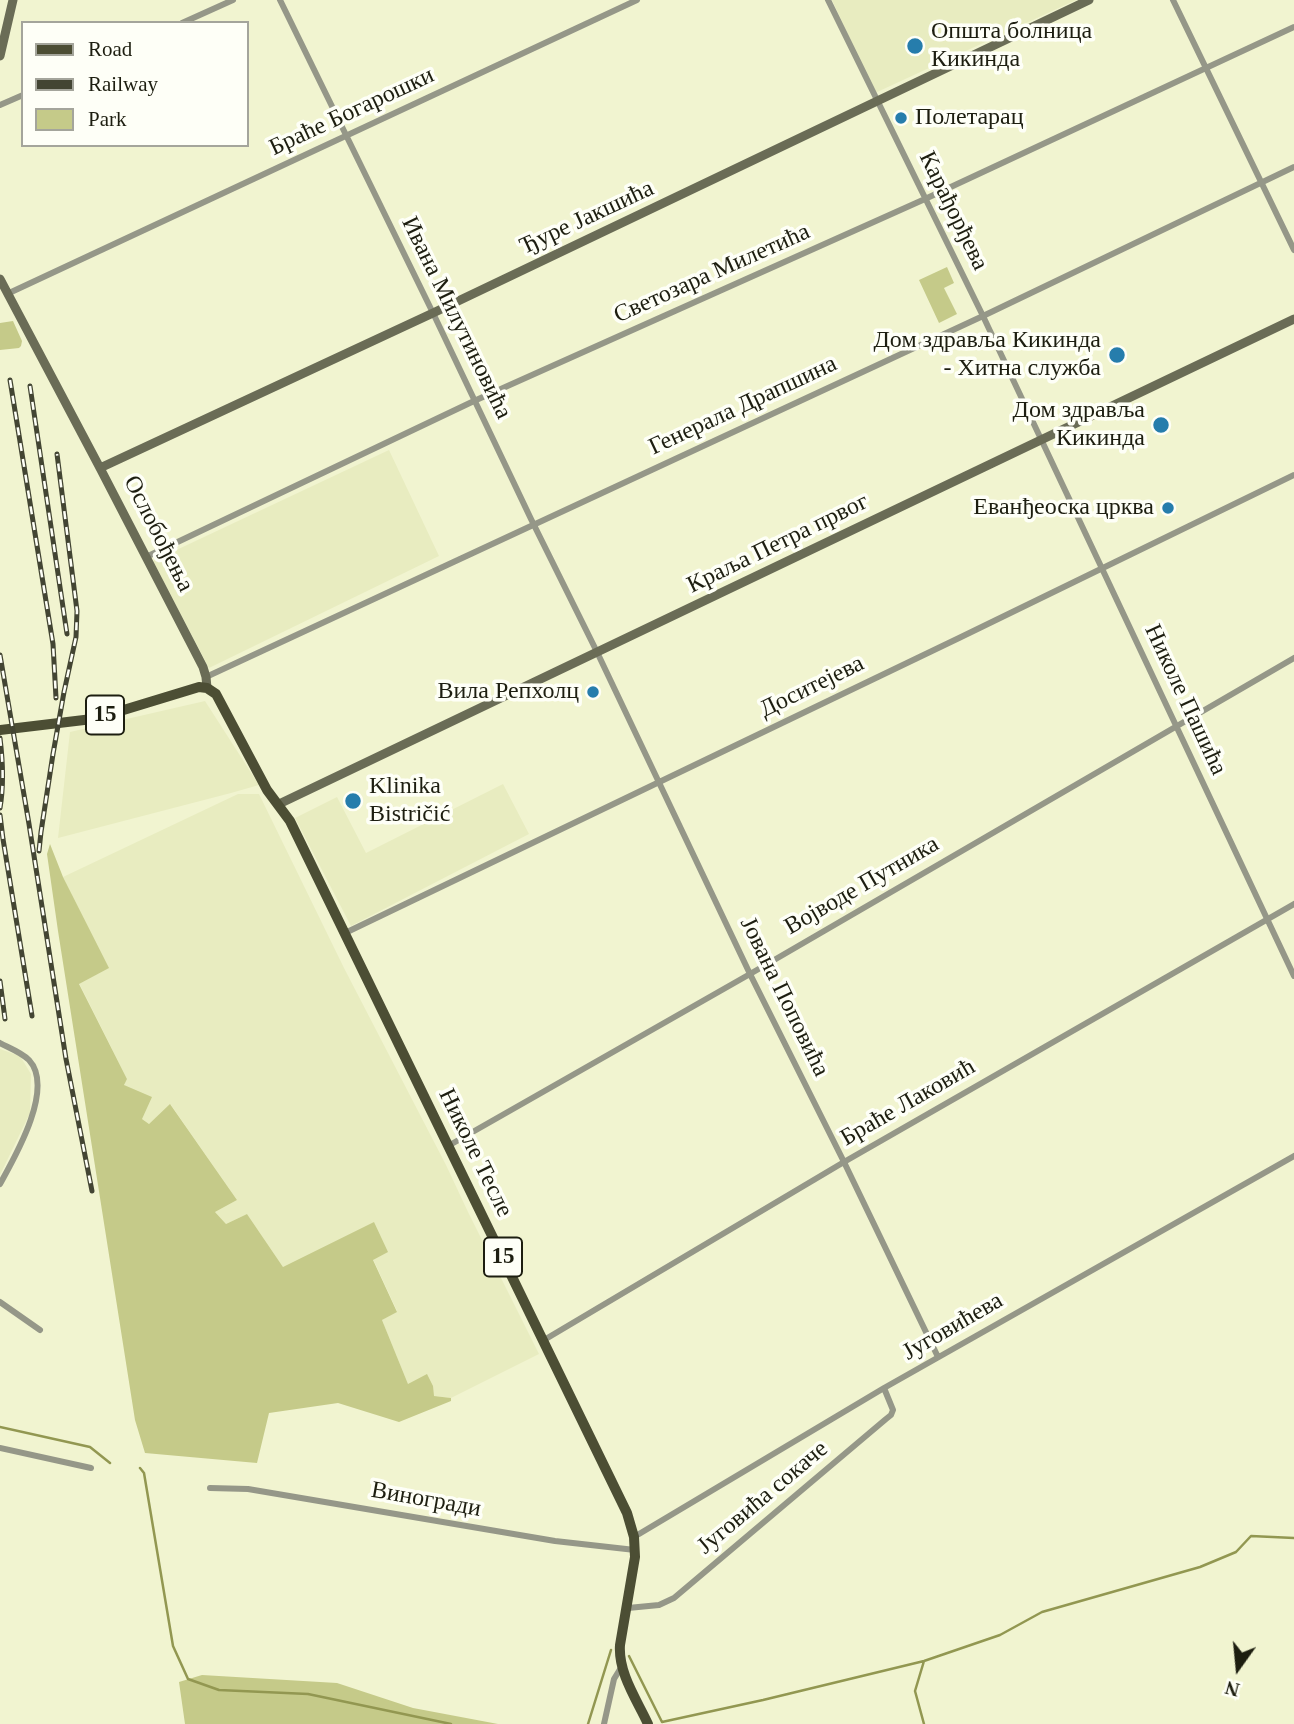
<!DOCTYPE html>
<meta charset="utf-8">
<style>
body{margin:0}
#map{position:relative;width:1294px;height:1724px;overflow:hidden;background:#f1f4d0;font-family:Georgia,serif}
canvas{display:block}
.legend{position:absolute;left:21px;top:21px;width:228px;height:126px;box-sizing:border-box;background:#fefff7;border:2px solid #a4a59b;margin:0;padding:9px 12px;list-style:none;font-size:21px;color:#1d1e10}
.legend li{display:flex;align-items:center;gap:14px;height:35px}
.legend b{width:35px;border:2px solid #a4a59b}
.north{position:absolute;left:1203px;top:1633px;width:70px;height:70px;-webkit-text-stroke:5px #fefff7;paint-order:stroke;rotate:195deg;font-size:19px;font-weight:700;line-height:28px;text-align:center;color:#1d1e10}
.north::after{content:'';display:block;margin:auto;width:24px;height:32px;background:#1d1e10;clip-path:polygon(50% 0,100% 100%,50% 72%,0 100%)}
</style>
<div id="map">
<canvas width="1294" height="1724"></canvas>
<ul class="legend">
<li><b style="height:9px;background:#4c4e34"></b>Road</li>
<li><b style="height:9px;background:#434533"></b>Railway</li>
<li><b style="height:19px;background:#c5ca89"></b>Park</li>
</ul>
<div class="north">N</div>
</div>
<script>
const ctx = document.querySelector('canvas').getContext('2d');
ctx.lineJoin = 'round';
function fill(path, color) { ctx.fillStyle = color; ctx.fill(path, 'evenodd'); }
function strokePath(path, color, width, dash) { ctx.strokeStyle = color; ctx.lineWidth = width; ctx.lineCap = dash ? 'butt' : 'round'; ctx.setLineDash(dash || []); ctx.stroke(path); }
function label(font, color, halo, rows, align = 'center') {
  ctx.font = font + ' Georgia,serif'; ctx.lineWidth = 7; ctx.setLineDash([]); ctx.textBaseline = 'middle'; ctx.strokeStyle = halo; ctx.fillStyle = color; for (const [text, x, y, turn = 0] of rows) {
    ctx.save(); ctx.translate(x, y); ctx.rotate((+turn || 0) * Math.PI / 180); ctx.textAlign = isNaN(turn) ? turn : align; if (halo) ctx.strokeText(text, 0, 0); ctx.fillText(text, 0, 0); ctx.restore();
  }
}
fill(new Path2D(`
 M 832,0 L 1076,0 L 875,93 Z
 M 389,450 L 439,556 L 209,668 L 153,561 Z
 M 205,701 L 259,785 L 231,793 L 58,838 L 70,732 Z
 M 503,784 L 529,834 L 351,926 L 295,818 L 337,797 L 366,853 Z
 M 238,794 L 259,794 L 344,968 L 446,1165 L 468,1212 L 539,1354 L 451,1398 L 434,1396 L 408,1384 L 382,1320 L 397,1311 L 373,1259 L 283,1267 L 247,1214 L 226,1224 L 215,1212 L 237,1200 L 171,1105 L 149,1124 L 142,1119 L 124,1084 L 127,1079 L 79,983 L 108,968 L 63,877 Z
 M 0,1049 L 20,1056 L 31,1074 L 30,1113 L 0,1175 Z`), '#e8ecc0');
fill(new Path2D(`
 M 947,267 L 954,283 L 944,288 L 957,314 L 939,323 L 919,280 Z
 M 13,321 L 22,341 L 21,346 L 19,348 L 0,350 L 0,323 Z
 M 50,844 L 63,877 L 109,968 L 79,984 L 127,1079 L 124,1085 L 152,1097 L 142,1119 L 149,1124 L 170,1104 L 237,1200 L 215,1212 L 226,1224 L 247,1214 L 283,1267 L 374,1222 L 388,1252 L 373,1260 L 397,1312 L 382,1320 L 408,1384 L 427,1374 L 433,1386 L 434,1396 L 451,1398 L 451,1401 L 399,1422 L 338,1403 L 269,1413 L 257,1463 L 145,1453 L 135,1420 L 58,931 L 47,854 Z
 M 202,1675 L 337,1683 L 413,1708 L 498,1724 L 185,1724 L 179,1682 Z`), '#c5ca89');
strokePath(new Path2D(`
 M 0,1427 L 90,1447 L 110,1463
 M 140,1468 L 144,1473 L 173,1646 L 188,1679 L 219,1690 L 308,1694 L 451,1724
 M 629,1656 L 662,1722 L 763,1700 L 924,1661 L 1000,1635 L 1042,1612 L 1200,1567 L 1236,1552 L 1251,1536 L 1294,1538
 M 924,1661 L 915,1691 L 924,1724
 M 588,1724 L 611,1650`), '#929751', 2.5);
strokePath(new Path2D(`
 M 280,0 L 433,313 L 531,519 L 597,652 L 750,974 L 844,1162 L 938,1357
 M 828,0 L 983,316 L 1294,976
 M 1173,0 L 1294,250
 M 182,23 L 233,0
 M 0,105 L 23,95
 M 7,294 L 637,0
 M 146,557 L 474,401 L 925,199 L 1294,27
 M 206,677 L 983,316 L 1294,167
 M 345,933 L 959,638 L 1294,475
 M 0,1043 C 9,1048 21,1052 29,1060 C 55,1088 15,1157 0,1184
 M 448,1146 L 750,974 L 1294,658
 M 0,1302 L 40,1330
 M 544,1340 L 844,1162 L 1294,904
 M 0,1448 L 91,1468
 M 210,1488 L 248,1489 L 555,1541 L 635,1550
 M 634,1537 L 884,1388 L 1294,1156
 M 628,1608 L 659,1605 L 674,1598 L 886,1419 L 891,1415 L 893,1410 L 884,1388
 M 604,1724 L 614,1679 L 622,1666`), '#959788', 6);
strokePath(new Path2D(`
 M 0,56 L 13,0
 M 0,279 L 100,468 L 203,667 L 206,677 L 207,688
 M 100,468 L 433,313 L 1089,0
 M 279,804 L 1294,319`), '#6a6c56', 9);
strokePath(new Path2D(`
 M 0,730 L 84,720 L 117,712 L 199,687 L 207,688 L 216,694 L 267,790 L 290,821 L 627,1513 L 634,1537 L 635,1557 L 620,1645 C 618,1673 637,1700 648,1724`), '#4c4e34', 10);
const rail = new Path2D(`
 M 10,380 L 53,644 L 56,698
 M 30,386 L 67,634
 M 0,655 L 29,824 L 66,1059 L 92,1191
 M 0,738 C 3,762 4,785 0,808
 M 0,815 L 3,839 L 32,1016
 M 39,851 L 41,832 L 53,754 L 64,692 L 76,637 L 77,611 L 57,454
 M 0,981 L 5,1019`);
strokePath(rail, '#434533', 5);
strokePath(rail, '#fefff7', 2.5, [8]);
for (const [x, y, r, color] of [
 [915,46,9,"#267dac"],
 [901,118,7,"#267dac"],
 [1117,355,9,"#267dac"],
 [1161,425,9,"#267dac"],
 [1168,508,7,"#267dac"],
 [593,692,7,"#267dac"],
 [353,801,9,"#267dac"]
]) { const dot = new Path2D(); dot.arc(x, y, r, 0, 2 * Math.PI); ctx.fillStyle = color; ctx.fill(dot); strokePath(dot, '#fefff7', 2.5); }
for (const [x, y, w] of [
 [105,715,38],
 [503,1257,38]
]) { const box = new Path2D(); box.roundRect(x - w / 2, y - 19.5, w, 39, 5); ctx.fillStyle = '#fefff7'; ctx.fill(box); strokePath(box, '#1d1e10', 2); }
label('bold 23px', '#1d1e10', null, [
 ["15",105,715],
 ["15",503,1257]
]);
label('24px', '#1d1e10', '#fefff7', [
 ["Општа болница",931,32,"left"],
 ["Кикинда",931,60,"left"],
 ["Полетарац",915,118,"left"],
 ["Дом здравља Кикинда",1101,341],
 ["- Хитна служба",1101,369],
 ["Дом здравља",1145,411],
 ["Кикинда",1145,439],
 ["Еванђеоска црква",1154,508],
 ["Вила Репхолц",579,692],
 ["Klinika",369,787,"left"],
 ["Bistričić",369,815,"left"]
], 'right');
label('24px', '#1d1e10', '#fefff7', [
 ["Браће Богарошки",352,112,-25],
 ["Карађорђева",953,211,64],
 ["Ђуре Јакшића",587,218,-25],
 ["Светозара Милетића",712,274,-24],
 ["Ивана Милутиновића",456,318,64],
 ["Генерала Драпшина",743,406,-25],
 ["Ослобођења",158,534,63],
 ["Краља Петра првог",778,544,-26],
 ["Доситејева",812,687,-26],
 ["Николе Пашића",1185,700,65],
 ["Војводе Путника",862,886,-30],
 ["Јована Поповића",784,997,64],
 ["Браће Лаковић",908,1103,-30],
 ["Николе Тесле",475,1153,64],
 ["Југовићева",953,1327,-30],
 ["Југовића сокаче",763,1498,-40],
 ["Виногради",426,1500,10]
]);
</script>
